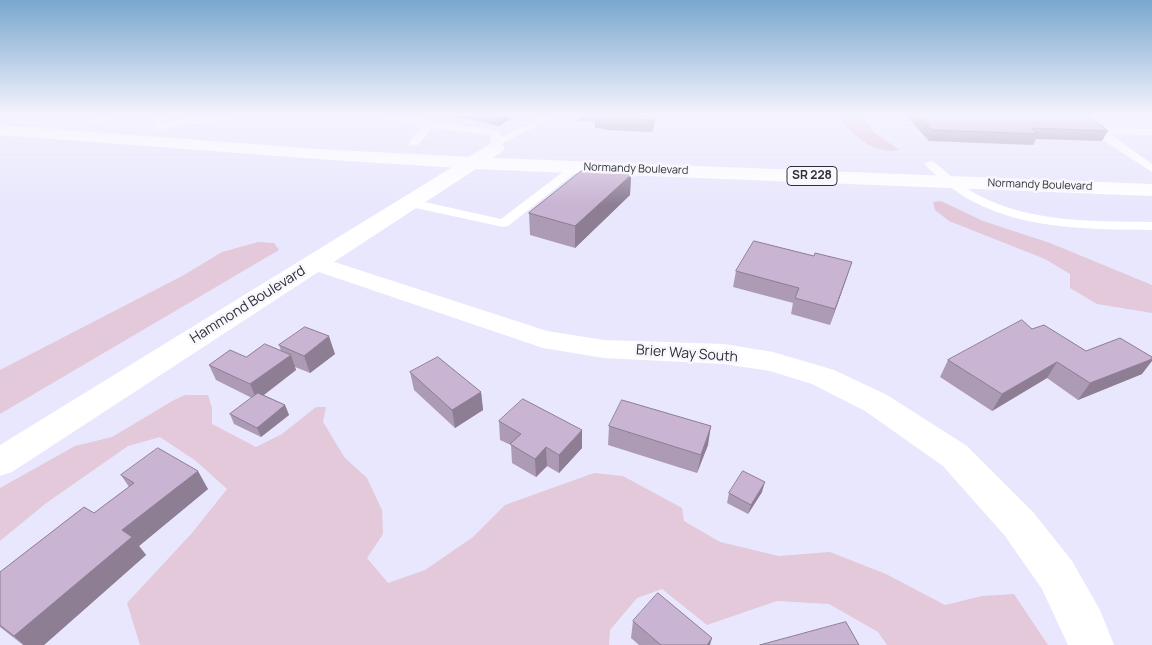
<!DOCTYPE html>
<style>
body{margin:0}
canvas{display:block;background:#e9e7fd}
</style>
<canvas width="1152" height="645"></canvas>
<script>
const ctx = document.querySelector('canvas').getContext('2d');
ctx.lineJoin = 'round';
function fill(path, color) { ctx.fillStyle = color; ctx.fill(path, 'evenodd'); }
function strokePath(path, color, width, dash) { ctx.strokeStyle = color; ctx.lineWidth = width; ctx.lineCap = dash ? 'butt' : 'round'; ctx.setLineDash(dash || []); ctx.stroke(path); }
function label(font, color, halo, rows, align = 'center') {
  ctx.font = font + ' Manrope,sans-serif'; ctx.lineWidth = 5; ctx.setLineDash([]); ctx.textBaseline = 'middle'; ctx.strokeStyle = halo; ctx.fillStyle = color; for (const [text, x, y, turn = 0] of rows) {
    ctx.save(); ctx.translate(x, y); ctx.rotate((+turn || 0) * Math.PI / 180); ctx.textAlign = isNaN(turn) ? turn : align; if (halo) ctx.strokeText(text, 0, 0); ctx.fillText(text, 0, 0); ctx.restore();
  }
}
fill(new Path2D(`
 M 835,115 L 862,115 L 874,132 L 899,150 C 879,154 859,141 846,126 C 842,122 841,117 835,115 Z
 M 941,201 L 983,221 L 1050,243 L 1152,285 L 1152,313 L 1097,304 L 1070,288 L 1070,274 L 1045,259 L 949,221 L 935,210 L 933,202 Z
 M 258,242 L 274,243 L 279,250 L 0,414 L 0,370 L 184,275 L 222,252 Z
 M 185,395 L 208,395 L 212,408 L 212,424 L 256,447 L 282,434 L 316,407 L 326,407 L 323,422 L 345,458 L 367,478 L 382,510 L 383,534 L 367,558 L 388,583 L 425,570 L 473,537 L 505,505 L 594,473 L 623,476 L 682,508 L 684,521 L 720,542 L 779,556 L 830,552 L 886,574 L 945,605 L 982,596 L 1014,594 L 1048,645 L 887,645 L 878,632 L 829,604 L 777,601 L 707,625 L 662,589 L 637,598 L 610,630 L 609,645 L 140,645 L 127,603 L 192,533 L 227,489 L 196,461 L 160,437 L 128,446 L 45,504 L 0,541 L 0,488 L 75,446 L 112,437 L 174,400 Z`), '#e3c9d9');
fill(new Path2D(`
 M 102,115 L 113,115 L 99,124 L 93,124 L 93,120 Z
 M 153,115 L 163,115 L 163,122 L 214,115 L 237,115 L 232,118 L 158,129 L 153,126 Z
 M 382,115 L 407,117 L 422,115 L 417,119 L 496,130 L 500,131 L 501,137 L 548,115 L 560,115 L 501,144 L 500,150 L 496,151 L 491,148 L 491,135 L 432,128 L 418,145 L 410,145 L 409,143 L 410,141 L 423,126 L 384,117 Z
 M 1103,128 L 1152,129 L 1152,135 L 1110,134 L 1152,164 L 1152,172 L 1103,140 L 1098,131 Z
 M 930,161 L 934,162 C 948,174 963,187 980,196 C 1032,223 1095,221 1152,222 L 1152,230 C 1092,229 1026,230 972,201 C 955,192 940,179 926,166 L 924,164 Z
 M 576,164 L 580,165 L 582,167 L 580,169 L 508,226 L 503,227 L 411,207 L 405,203 L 411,199 L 501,219 L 572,165 Z`), '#fff');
fill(new Path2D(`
 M 316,256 L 547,331 L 604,340 L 724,344 L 773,352 L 834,370 L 887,395 L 967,446 L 1033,512 L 1072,561 L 1100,610 L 1114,645 L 1068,645 L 1042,589 L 1005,536 L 943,466 L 865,411 L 812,384 L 770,371 L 724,364 L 604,358 L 543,348 L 307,268 L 304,263 L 307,258 Z`), '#fff');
fill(new Path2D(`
 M 496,143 L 502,144 L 505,148 L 502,152 L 12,472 L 0,476 L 0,445 L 490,144 Z`), '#fff');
fill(new Path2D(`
 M 0,125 L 318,149 L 473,157 L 1152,184 L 1152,196 L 473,169 L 318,159 L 0,135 Z`), '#fff');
fill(new Path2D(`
 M 449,115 L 517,115 L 498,126 Z
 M 578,115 L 656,115 L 652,132 L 605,130 L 605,129 L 595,128 L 595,122 L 578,121 Z
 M 905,115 L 1081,115 L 1108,131 L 1102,141 L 1036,139 L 1033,145 L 929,141 Z
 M 631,175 L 630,195 L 575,248 L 530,235 L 529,213 Z
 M 736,271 L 847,277 L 830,325 L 791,314 L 793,303 L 733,287 Z
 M 1032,329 L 1086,351 L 1142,374 L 1078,400 L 1047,378 L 992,411 L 940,377 L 948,360 Z
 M 279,345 L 335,354 L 310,373 L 295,367 L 296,370 L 264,395 L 285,405 L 289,415 L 261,437 L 234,424 L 230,414 L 252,398 L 216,380 L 209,365 L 281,351 Z
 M 410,372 L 481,392 L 483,410 L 455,428 L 414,390 Z
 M 499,421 L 582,448 L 559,473 L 547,466 L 536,477 L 512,463 L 511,445 L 500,440 Z
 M 609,426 L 708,445 L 697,473 L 608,445 Z
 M 121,475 L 208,489 L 139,546 L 146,555 L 44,645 L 23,645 L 0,627 L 0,572 L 94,513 L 129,487 Z
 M 762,492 L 748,514 L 727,503 L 729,493 Z
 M 633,621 L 710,645 L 639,645 L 631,638 Z`), '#ad9bb5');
fill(new Path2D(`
 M 497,115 L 517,115 L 498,126 Z
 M 654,115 L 656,115 L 652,132 L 653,120 Z
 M 631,175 L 630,195 L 575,248 L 575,226 Z
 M 852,262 L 847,277 L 830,325 L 835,309 Z
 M 329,336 L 335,354 L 310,373 L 304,356 Z
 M 291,355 L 296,370 L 257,400 L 250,384 Z
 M 1152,359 L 1152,361 L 1142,374 L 1078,400 L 1090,383 Z
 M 1057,362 L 1047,378 L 992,411 L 1002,394 Z
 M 481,392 L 483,410 L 455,428 L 452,410 Z
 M 285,405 L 289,415 L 261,437 L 257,428 Z
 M 711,426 L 708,445 L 697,473 L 701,455 Z
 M 582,430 L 582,448 L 559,473 L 559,455 Z
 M 546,447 L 547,466 L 536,477 L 535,459 Z
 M 198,471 L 208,489 L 139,546 L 146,555 L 44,645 L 24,645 L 14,636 L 122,530 Z
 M 765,482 L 762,492 L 748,514 L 751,505 Z
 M 712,638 L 710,645 L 707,645 Z`), '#8d7e94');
const building = new Path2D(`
 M 596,115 L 654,115 L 653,120 L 605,118 L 605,117 L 595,116 Z
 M 918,115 L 1081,115 L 1088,116 L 1108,131 L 1031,128 L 1038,134 L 932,130 Z
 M 589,165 L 631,175 L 575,226 L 529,213 Z
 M 754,241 L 814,256 L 815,253 L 852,262 L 835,309 L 795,298 L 799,288 L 736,271 Z
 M 1022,320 L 1032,329 L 1044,325 L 1086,351 L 1120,338 L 1152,357 L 1152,359 L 1090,383 L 1057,362 L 1002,394 L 948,360 Z
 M 305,327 L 329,336 L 304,356 L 279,345 Z
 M 265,344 L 291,355 L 250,384 L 209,365 L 230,350 L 246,357 Z
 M 438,357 L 481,392 L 452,410 L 410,372 Z
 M 258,393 L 285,405 L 257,428 L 230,414 Z
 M 523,399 L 582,430 L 559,455 L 546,447 L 535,459 L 510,444 L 521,434 L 499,421 Z
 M 622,400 L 711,426 L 701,455 L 609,426 Z
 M 158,448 L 198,471 L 122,530 L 132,537 L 14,636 L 0,625 L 0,572 L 84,507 L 94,513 L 134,483 L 121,475 Z
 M 743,471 L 765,482 L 751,505 L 729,493 Z
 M 658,593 L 712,638 L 707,645 L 661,645 L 633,621 Z
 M 846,622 L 859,645 L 760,645 Z`);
fill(building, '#c9b4d3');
strokePath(building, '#8d7e94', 1);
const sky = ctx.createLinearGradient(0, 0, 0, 205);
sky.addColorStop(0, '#79a7ce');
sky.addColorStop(0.56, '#f5f4fe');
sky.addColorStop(1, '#f5f4fe00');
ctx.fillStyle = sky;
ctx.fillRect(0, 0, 1152, 205);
label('11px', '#2f2e38', '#f7f7fc', [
 ["Normandy Boulevard",636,169,2],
 ["Normandy Boulevard",1040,185,2]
]);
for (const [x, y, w] of [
 [812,176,50]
]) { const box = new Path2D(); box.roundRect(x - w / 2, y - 9.5, w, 19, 4); ctx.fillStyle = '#f7f7fc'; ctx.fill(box); strokePath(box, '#2f2e38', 1); }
label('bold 12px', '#2f2e38', null, [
 ["SR 228",812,176]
]);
label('14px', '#2f2e38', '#f7f7fc', [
 ["Hammond Boulevard",248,305,-32],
 ["Brier Way South",687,354,4]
]);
</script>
